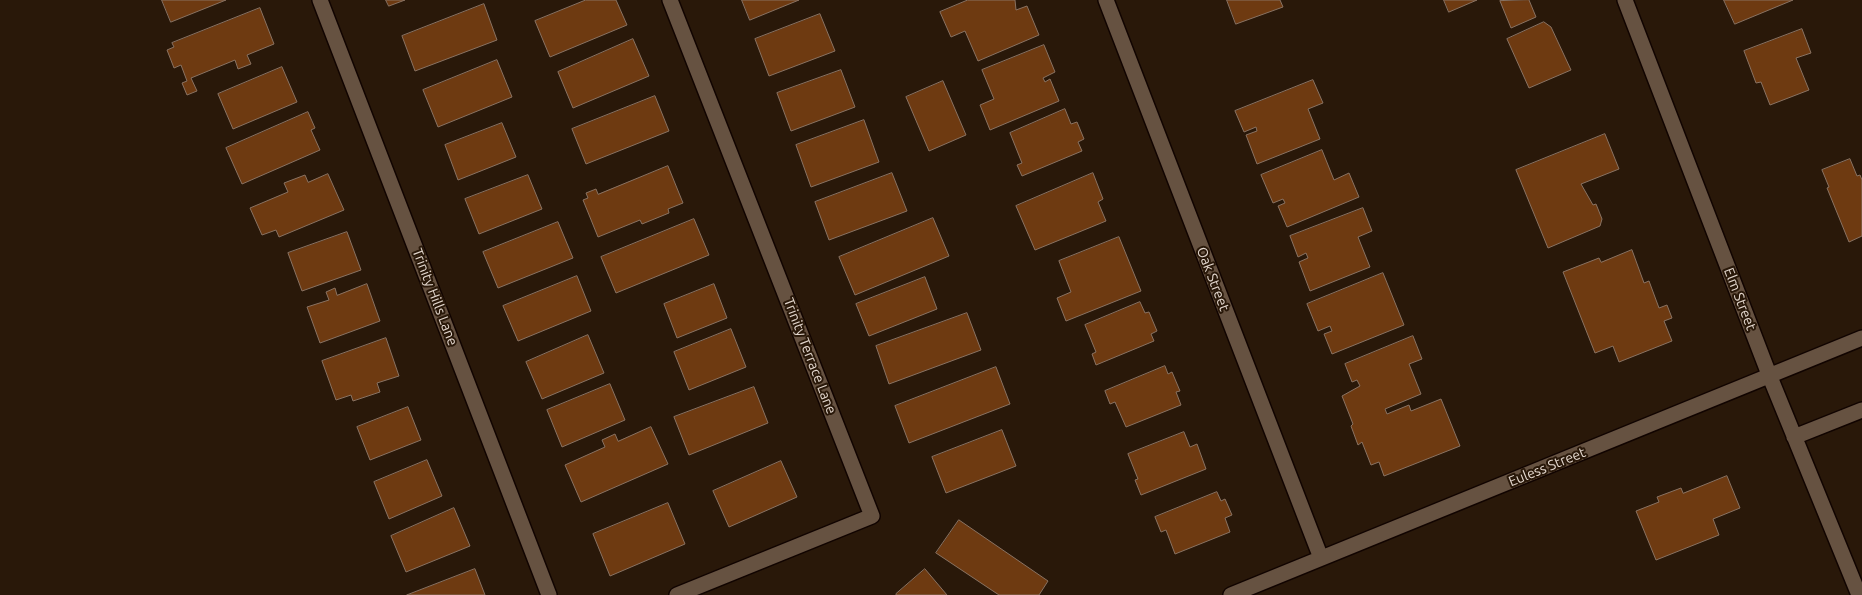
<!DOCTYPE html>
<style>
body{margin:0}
canvas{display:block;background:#291809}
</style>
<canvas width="1862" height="595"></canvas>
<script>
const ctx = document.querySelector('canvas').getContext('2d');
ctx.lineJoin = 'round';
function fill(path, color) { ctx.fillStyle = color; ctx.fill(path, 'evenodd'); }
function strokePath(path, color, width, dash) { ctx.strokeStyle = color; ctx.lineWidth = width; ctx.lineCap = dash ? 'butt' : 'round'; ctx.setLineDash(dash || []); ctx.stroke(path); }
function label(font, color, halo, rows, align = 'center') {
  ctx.font = font + ' Ubuntu,sans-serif'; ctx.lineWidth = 4; ctx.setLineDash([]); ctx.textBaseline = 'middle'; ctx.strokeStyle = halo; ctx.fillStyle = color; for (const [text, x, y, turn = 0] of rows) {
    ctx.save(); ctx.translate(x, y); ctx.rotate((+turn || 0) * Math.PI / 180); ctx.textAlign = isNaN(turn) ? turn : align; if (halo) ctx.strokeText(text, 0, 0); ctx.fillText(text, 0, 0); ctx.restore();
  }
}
const building = new Path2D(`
 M 162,0 L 226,0 L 171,22 Z
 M 386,0 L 405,0 L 389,6 Z
 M 586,0 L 616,0 L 627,25 L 550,57 L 535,21 Z
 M 742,0 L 799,0 L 750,20 Z
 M 968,0 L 1015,0 L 1016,10 L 1027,6 L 1039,35 L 978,61 L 965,31 L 951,37 L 940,12 Z
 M 1227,0 L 1280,0 L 1283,7 L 1236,24 Z
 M 1444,0 L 1477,0 L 1449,12 Z
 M 1529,0 L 1536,17 L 1511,28 L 1500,1 Z
 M 1724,0 L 1793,0 L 1735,24 Z
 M 484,4 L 497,40 L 415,71 L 402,36 Z
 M 260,8 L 274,44 L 247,55 L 251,64 L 238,69 L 235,60 L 191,78 L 197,91 L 187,95 L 182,83 L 187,81 L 181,65 L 174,68 L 167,50 L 174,47 L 172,43 Z
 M 820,14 L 835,51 L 769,76 L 755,39 Z
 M 1544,22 L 1551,27 L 1571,70 L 1529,88 L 1507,39 Z
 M 1802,29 L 1811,53 L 1796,58 L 1809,90 L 1770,105 L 1761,82 L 1756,83 L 1744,51 Z
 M 633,39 L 649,76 L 573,108 L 558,72 Z
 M 1044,45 L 1055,72 L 1043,78 L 1045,82 L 1050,79 L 1059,101 L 990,130 L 980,105 L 994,99 L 982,70 Z
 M 497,60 L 512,97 L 438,127 L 423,90 Z
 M 282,67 L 297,102 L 233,129 L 218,94 Z
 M 841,70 L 855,107 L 791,131 L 777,93 Z
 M 1313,80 L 1323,103 L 1308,109 L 1320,139 L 1257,164 L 1246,135 L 1257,131 L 1256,127 L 1244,132 L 1235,111 Z
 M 943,81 L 966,135 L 929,151 L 906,97 Z
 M 655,96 L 669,131 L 586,164 L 572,129 Z
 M 1065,109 L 1071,124 L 1077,122 L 1084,139 L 1078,142 L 1082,151 L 1022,176 L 1017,165 L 1022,163 L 1010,133 Z
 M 308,112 L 315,128 L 311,130 L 320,150 L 242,184 L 226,148 Z
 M 864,120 L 879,162 L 811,187 L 796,145 Z
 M 502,123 L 516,157 L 458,180 L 445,145 Z
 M 1605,134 L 1619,169 L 1581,184 L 1593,205 L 1596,204 L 1602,219 L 1600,226 L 1548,248 L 1516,170 Z
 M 1322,150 L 1334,180 L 1349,173 L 1359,197 L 1287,227 L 1278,206 L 1285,203 L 1283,199 L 1273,203 L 1261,175 Z
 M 1850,159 L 1857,176 L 1860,175 L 1862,180 L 1862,236 L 1849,242 L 1827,188 L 1829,187 L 1822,170 Z
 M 668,166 L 683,203 L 668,209 L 669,213 L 642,224 L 640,220 L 598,237 L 583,200 L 588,198 L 586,193 L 596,189 L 598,194 Z
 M 892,173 L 907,211 L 829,240 L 815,202 Z
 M 1093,173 L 1103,199 L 1098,202 L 1106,221 L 1035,250 L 1016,206 Z
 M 328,174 L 344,210 L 279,237 L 276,230 L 262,235 L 250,208 L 288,192 L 284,183 L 305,175 L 308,182 Z
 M 528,175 L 542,209 L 479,234 L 465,199 Z
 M 1363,208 L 1372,231 L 1358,237 L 1370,267 L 1310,291 L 1299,262 L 1308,258 L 1306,253 L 1298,257 L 1290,236 Z
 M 933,218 L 949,256 L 855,295 L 839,257 Z
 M 694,219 L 709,255 L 616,293 L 601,257 Z
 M 558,222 L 573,258 L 498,288 L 483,252 Z
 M 347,232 L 361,270 L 302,291 L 288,253 Z
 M 1119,237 L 1141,291 L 1066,321 L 1057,298 L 1071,292 L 1059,261 Z
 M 1632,250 L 1644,283 L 1649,281 L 1659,308 L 1667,305 L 1672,318 L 1664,321 L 1672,341 L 1619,362 L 1613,346 L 1595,353 L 1563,272 L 1599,258 L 1601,262 Z
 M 1383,273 L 1404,325 L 1332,354 L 1324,334 L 1332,331 L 1330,326 L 1318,331 L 1307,304 Z
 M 577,276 L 591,311 L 518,341 L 503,306 Z
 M 925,277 L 937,309 L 869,336 L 856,304 Z
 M 367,284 L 380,321 L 320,343 L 307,307 L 329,300 L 326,292 L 335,288 L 337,295 Z
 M 714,284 L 727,318 L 677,338 L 664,304 Z
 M 1140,302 L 1145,313 L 1149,312 L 1157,331 L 1151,334 L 1154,341 L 1096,365 L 1092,354 L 1096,352 L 1085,325 Z
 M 967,313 L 981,350 L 889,384 L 876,346 Z
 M 731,329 L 746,367 L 689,390 L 674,352 Z
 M 588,335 L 604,373 L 542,399 L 526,362 Z
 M 1413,336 L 1422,359 L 1409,364 L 1421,394 L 1385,409 L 1387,414 L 1409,405 L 1411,411 L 1441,399 L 1460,446 L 1384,476 L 1379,462 L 1371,465 L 1362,442 L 1358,445 L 1351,426 L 1353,424 L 1342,396 L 1360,386 L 1357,380 L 1352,382 L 1345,364 Z
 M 386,338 L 399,376 L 377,383 L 380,392 L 353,401 L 351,395 L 336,400 L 322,361 Z
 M 1165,366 L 1168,374 L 1172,372 L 1180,391 L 1176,392 L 1181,405 L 1126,427 L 1115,402 L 1110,404 L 1105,391 Z
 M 996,367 L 1010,404 L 909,443 L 895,406 Z
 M 610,384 L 625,420 L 562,447 L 547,410 Z
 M 754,387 L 768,423 L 689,455 L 674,417 Z
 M 408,407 L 421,440 L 370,460 L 357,427 Z
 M 651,427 L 668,464 L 581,502 L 565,465 L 605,447 L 602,440 L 615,434 L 618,441 Z
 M 1002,430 L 1016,466 L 946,493 L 932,457 Z
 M 1184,432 L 1190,447 L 1197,444 L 1206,469 L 1141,495 L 1135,480 L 1138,479 L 1128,454 Z
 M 427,460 L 442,496 L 389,519 L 374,482 Z
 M 781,461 L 797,497 L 729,527 L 713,491 Z
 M 1727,476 L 1740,508 L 1713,519 L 1719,535 L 1656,560 L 1636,511 L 1659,502 L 1657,497 L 1681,488 L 1683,493 Z
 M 1217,492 L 1221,501 L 1225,499 L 1232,515 L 1225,518 L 1230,532 L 1175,554 L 1166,530 L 1161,532 L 1155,517 Z
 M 668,503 L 685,544 L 610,576 L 593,534 Z
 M 454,508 L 470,546 L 406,572 L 391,536 Z
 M 959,520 L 1048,581 L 1039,595 L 999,595 L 936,553 Z
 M 475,569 L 485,595 L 407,595 Z
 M 925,569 L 947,595 L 896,595 L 896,594 Z`);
fill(building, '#6e3a11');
strokePath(building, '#897262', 1);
const minor = new Path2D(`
 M 320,0 L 549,595
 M 670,0 L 872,516 L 677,595
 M 1106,0 L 1321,558
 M 1625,0 L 1770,377 L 1859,595
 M 1794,437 L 1862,410
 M 1231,595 L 1862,338`);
strokePath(minor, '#110400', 18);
strokePath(minor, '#665241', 15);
label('14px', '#e4d8cf', '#291809', [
 ["Oak Street",1213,279,69],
 ["Trinity Hills Lane",435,297,69],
 ["Elm Street",1740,299,69],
 ["Trinity Terrace Lane",810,356,69],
 ["Euless Street",1547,467,-22]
]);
</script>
